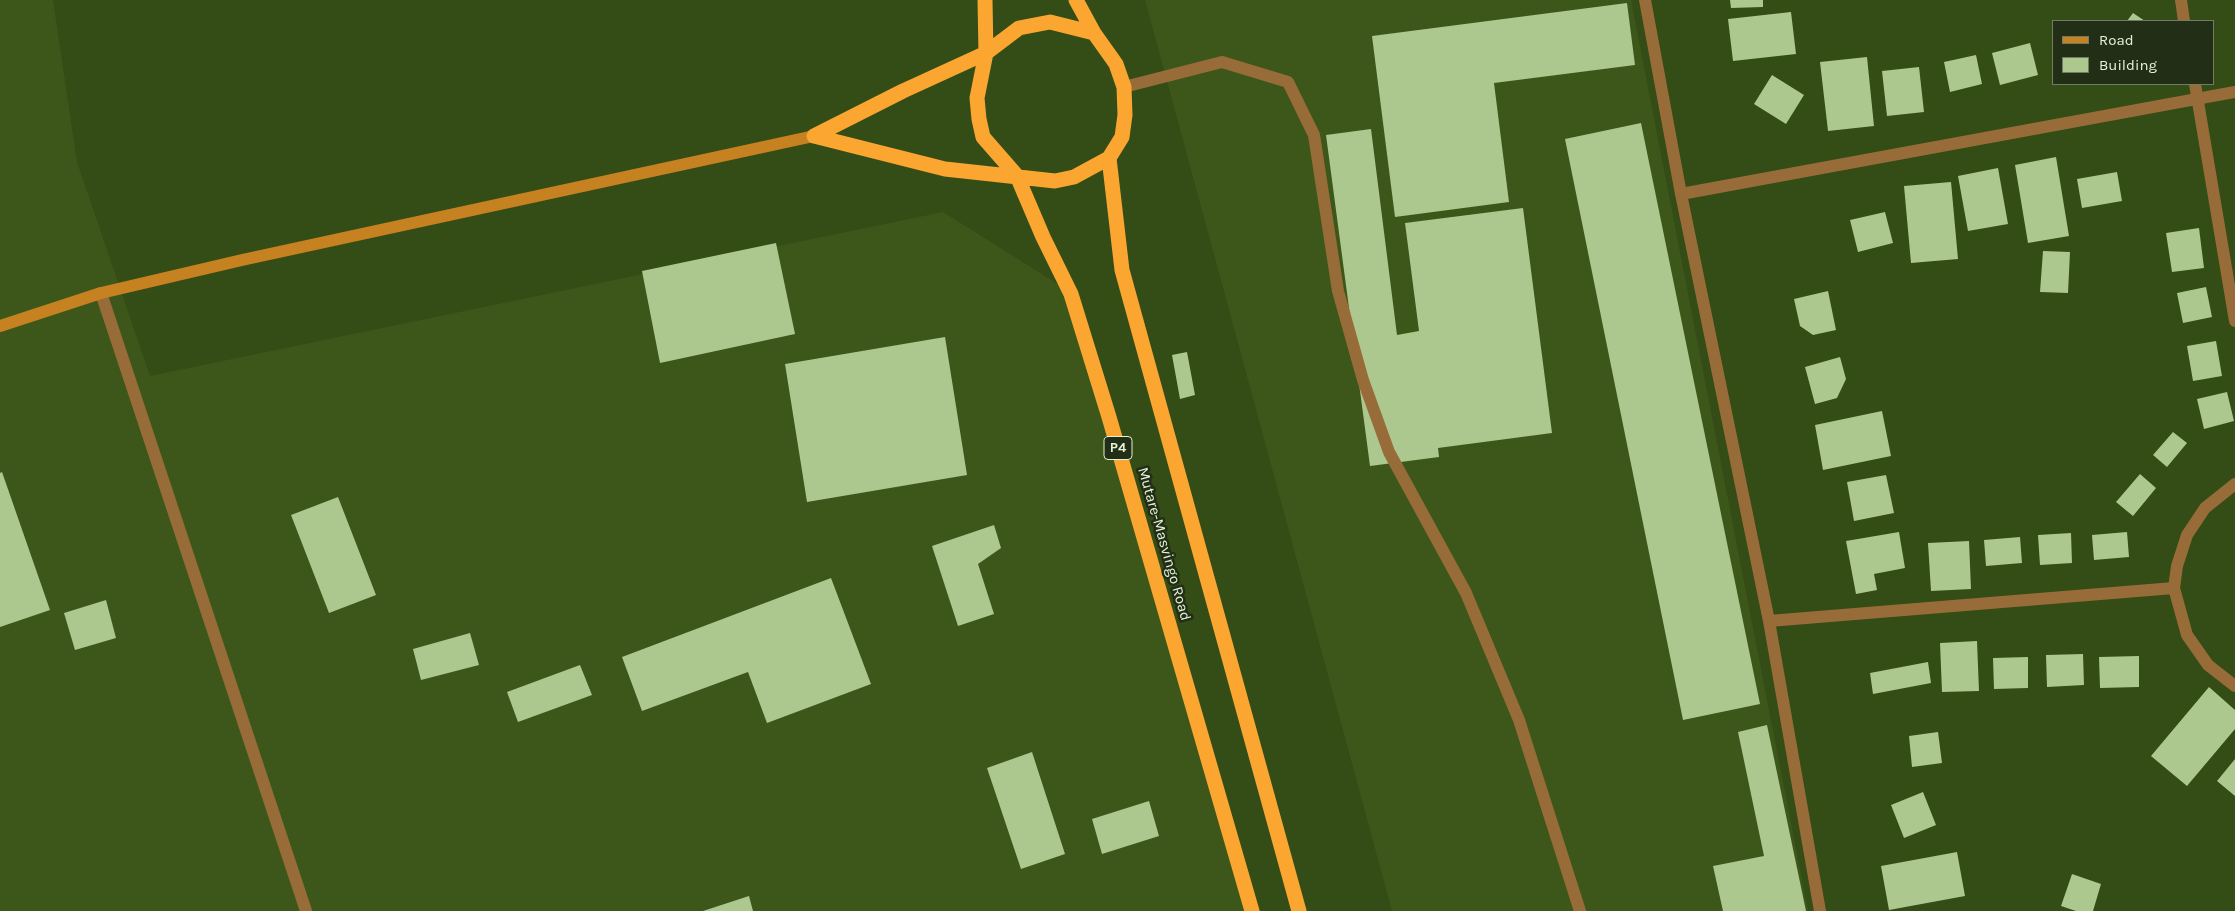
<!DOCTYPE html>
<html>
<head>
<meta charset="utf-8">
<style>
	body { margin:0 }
	#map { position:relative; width:2235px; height:911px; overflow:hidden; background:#344c16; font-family:Karla,sans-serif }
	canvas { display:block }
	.legend { position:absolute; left:2052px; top:20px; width:162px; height:65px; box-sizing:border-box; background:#232e17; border:1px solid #707d63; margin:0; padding:6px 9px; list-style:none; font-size:15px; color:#e4f3d6 }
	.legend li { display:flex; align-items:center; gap:10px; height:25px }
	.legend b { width:25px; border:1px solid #707d63 }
</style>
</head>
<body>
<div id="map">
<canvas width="2235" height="911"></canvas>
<ul class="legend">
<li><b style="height:6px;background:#c68120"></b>Road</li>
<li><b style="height:14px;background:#acc88f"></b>Building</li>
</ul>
</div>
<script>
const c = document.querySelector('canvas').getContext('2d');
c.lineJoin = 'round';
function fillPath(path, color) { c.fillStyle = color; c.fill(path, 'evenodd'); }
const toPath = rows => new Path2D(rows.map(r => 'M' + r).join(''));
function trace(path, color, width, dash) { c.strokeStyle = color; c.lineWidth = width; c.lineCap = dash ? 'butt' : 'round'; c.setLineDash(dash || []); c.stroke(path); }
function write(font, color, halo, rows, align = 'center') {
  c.font = font + ' Karla,sans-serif'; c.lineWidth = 5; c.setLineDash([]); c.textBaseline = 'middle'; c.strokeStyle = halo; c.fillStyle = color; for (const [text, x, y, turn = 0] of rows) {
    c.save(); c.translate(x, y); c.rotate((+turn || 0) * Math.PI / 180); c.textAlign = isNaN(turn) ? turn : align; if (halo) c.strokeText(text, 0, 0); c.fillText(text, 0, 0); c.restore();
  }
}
const built = toPath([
	[0,0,53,0,77,162,150,376,943,212,1064,288,1253,911,0,911],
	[1145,0,1631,0,1808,911,1392,911]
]);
const building = toPath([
	[1730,0,1763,0,1763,7,1731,8],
	[1627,3,1635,65,1494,83,1509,202,1395,217,1372,36],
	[1791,12,1796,54,1733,61,1728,19],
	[2133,13,2145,21,2127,21],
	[2030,43,2038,75,2000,85,1992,53],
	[1976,55,1982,84,1950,92,1944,62],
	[1867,57,1874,126,1828,131,1820,62],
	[1919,67,1924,112,1887,116,1882,71],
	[1772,75,1804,95,1786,124,1754,104],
	[1641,123,1760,704,1683,720,1565,139],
	[1371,129,1397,335,1419,331,1405,223,1523,208,1552,433,1438,448,1439,457,1370,466,1326,135],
	[2056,157,2069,236,2028,243,2015,165],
	[1998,168,2008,224,1968,231,1958,176],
	[2117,172,2122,201,2082,208,2077,179],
	[1951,182,1958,259,1911,263,1904,186],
	[1885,212,1893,243,1858,252,1850,220],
	[2199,228,2204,268,2172,272,2166,233],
	[776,243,795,334,660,363,642,271],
	[2043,251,2070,252,2068,293,2040,292],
	[2206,287,2212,317,2183,323,2177,293],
	[1828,291,1836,330,1813,335,1800,326,1794,299],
	[945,337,967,475,807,502,785,364],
	[2216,341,2222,376,2193,381,2187,346],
	[1187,352,1195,395,1180,399,1172,355],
	[1840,357,1846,379,1837,398,1815,404,1805,367],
	[2227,392,2234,421,2204,429,2197,399],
	[1882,411,1891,456,1823,470,1815,425],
	[2173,432,2187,443,2167,467,2153,455],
	[2,472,50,610,0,627,0,473],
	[2140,474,2156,488,2133,516,2116,502],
	[1886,475,1894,513,1854,521,1847,482],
	[338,497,376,595,329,613,291,515],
	[994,525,1001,548,978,564,994,614,958,626,932,546],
	[1899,532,1905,568,1874,574,1877,590,1856,594,1846,541],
	[2127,532,2129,557,2094,560,2092,535],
	[2071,533,2072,563,2040,565,2038,535],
	[2020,537,2022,563,1986,566,1984,540],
	[1969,541,1971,589,1931,591,1928,543],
	[831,578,871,684,767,723,748,672,642,711,622,657],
	[106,600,116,638,75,650,64,613],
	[470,633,479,665,421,680,413,649],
	[1977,641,1979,691,1942,692,1940,643],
	[2083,654,2084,685,2047,687,2046,655],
	[2139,656,2139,687,2100,688,2099,657],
	[2028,657,2028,688,1994,689,1993,658],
	[1928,662,1931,683,1873,694,1870,673],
	[580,665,592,695,518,722,507,692],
	[2209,687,2235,710,2235,729,2187,786,2151,756],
	[1767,725,1806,911,1723,911,1713,866,1764,856,1738,732],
	[1938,732,1942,763,1912,767,1909,736],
	[1032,752,1065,854,1021,869,987,768],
	[2235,759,2235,796,2217,781],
	[1923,792,1936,825,1904,838,1891,805],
	[1149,801,1159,836,1102,854,1092,819],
	[1957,852,1965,896,1889,910,1881,866],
	[2072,874,2101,884,2093,911,2076,911,2061,906],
	[749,896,753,911,703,911]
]);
const lane = toPath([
	[1124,87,1222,62,1288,82,1314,135,1338,291,1363,380,1389,452,1466,593,1519,720,1580,911],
	[101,293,306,911]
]);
const street = toPath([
	[1645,0,1681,194,1769,621,1820,911],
	[2181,0,2184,21],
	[2195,84,2235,321],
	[1681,194,2235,92],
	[2235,484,2205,508,2187,535,2177,566,2174,588,2187,635,2208,665,2235,686],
	[1769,621,2174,588]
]);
const secondary = toPath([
	[0,326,101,293,242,260,814,136]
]);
const highway = toPath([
	[985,0,986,53,977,98,979,119,983,137,1017,176,1043,237,1071,294,1109,417,1252,911],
	[1076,0,1094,33,1116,64,1124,87,1125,115,1122,137,1109,158,1122,270,1299,911],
	[814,136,903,91,986,53,1019,28,1050,22,1094,33],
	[814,136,945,169,1055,181,1074,177,1109,158]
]);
const shields = [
	[1118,448,28]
];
const shieldNames = [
	["P4",1118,448]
];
const streetNames = [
	["Mutare-Masvingo Road",1164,544,74]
];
fillPath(built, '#3d571a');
fillPath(building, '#acc88f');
trace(lane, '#986c38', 12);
trace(street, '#986c38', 12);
trace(secondary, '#c68120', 12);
trace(highway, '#faa631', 15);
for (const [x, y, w] of shields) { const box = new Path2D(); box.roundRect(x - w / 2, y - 11.5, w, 23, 4); c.fillStyle = '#232e17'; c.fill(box); trace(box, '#e4f3d6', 1); }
write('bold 14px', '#e4f3d6', null, shieldNames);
write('15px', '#e4f3d6', '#232e17', streetNames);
</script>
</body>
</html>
